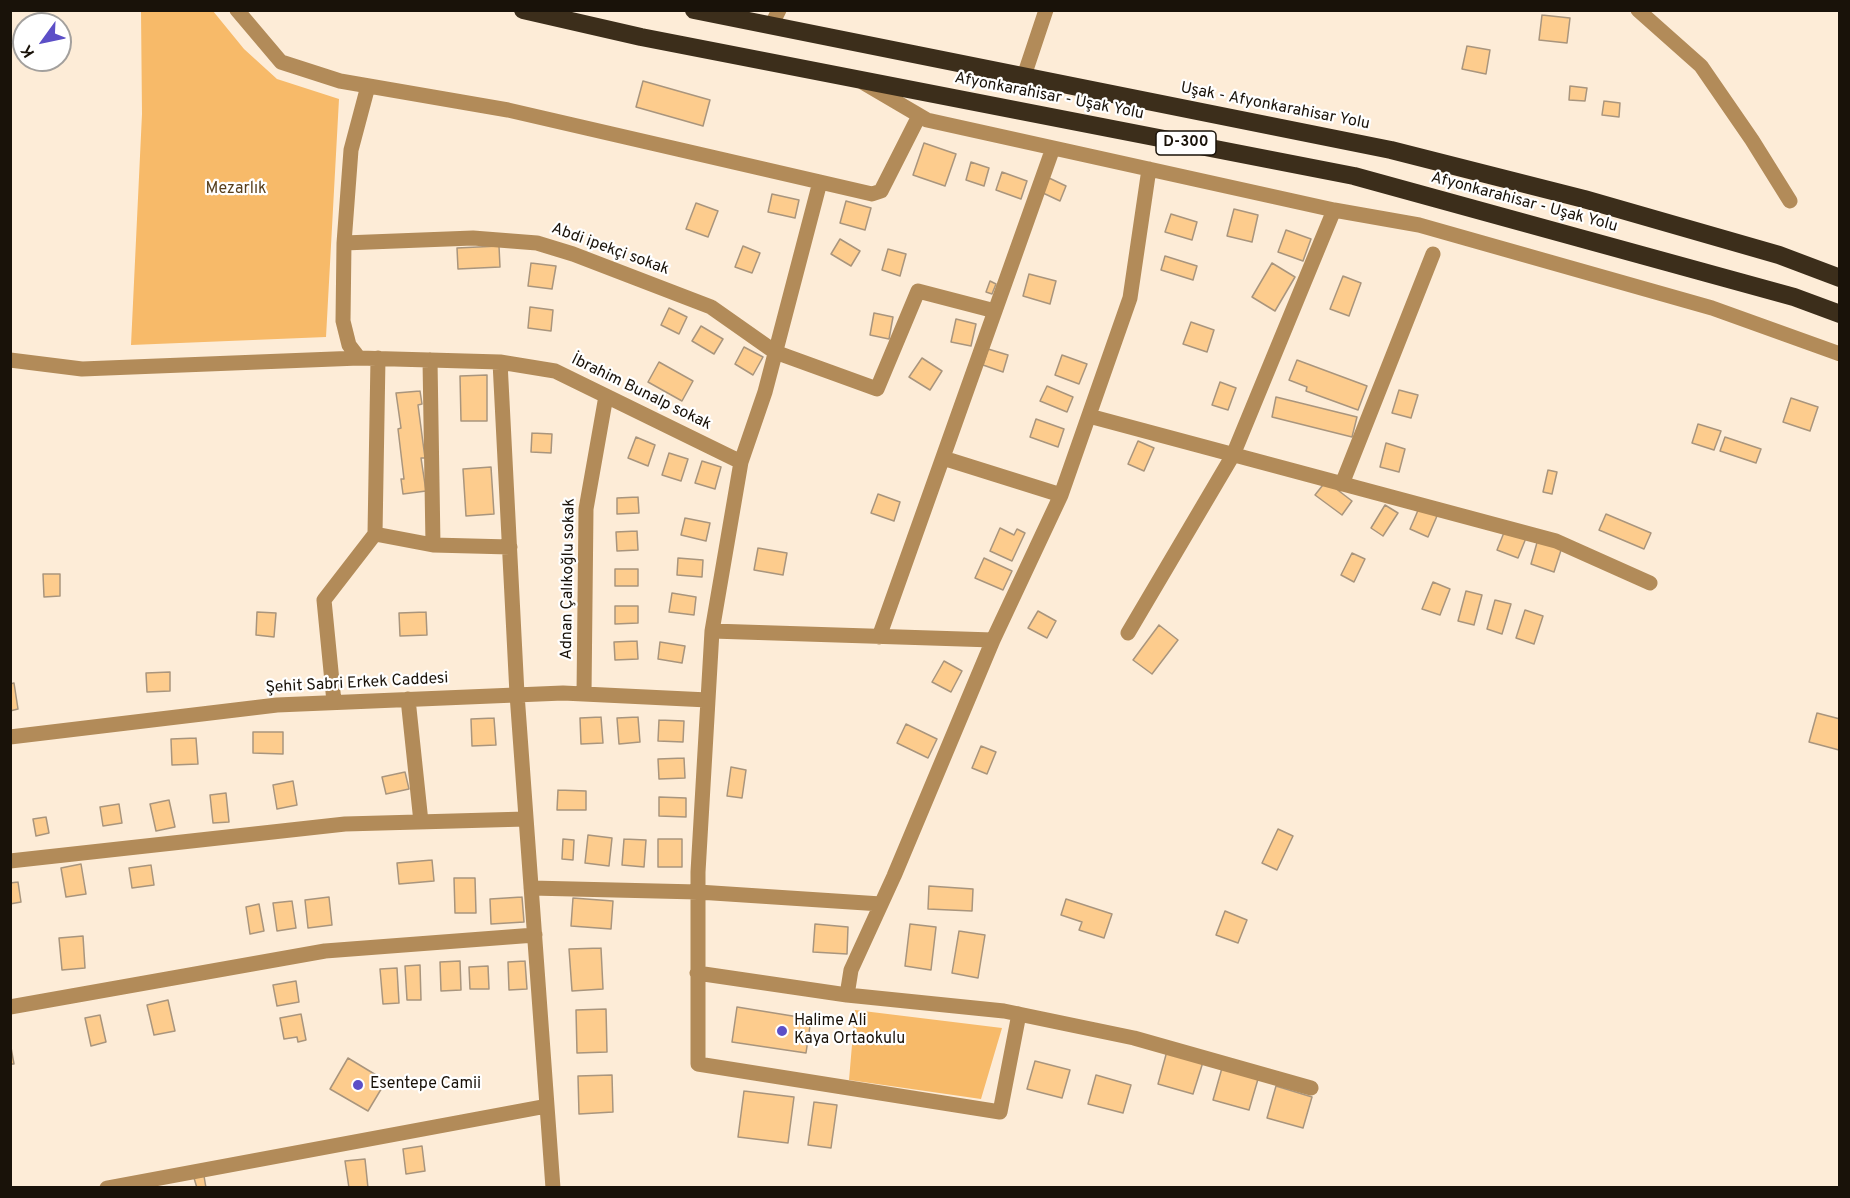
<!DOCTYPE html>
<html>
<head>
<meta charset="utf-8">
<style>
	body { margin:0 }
	#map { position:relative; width:1850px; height:1198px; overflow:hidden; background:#fdecd7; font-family:Overpass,sans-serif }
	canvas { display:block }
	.frame { position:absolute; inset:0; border:12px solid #191209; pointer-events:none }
	.north { position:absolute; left:12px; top:12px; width:60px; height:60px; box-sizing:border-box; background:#fff; border:2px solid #a3a09d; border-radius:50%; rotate:237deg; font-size:16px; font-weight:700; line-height:24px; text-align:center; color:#191209 }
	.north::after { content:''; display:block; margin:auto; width:21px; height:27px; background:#5c4fc7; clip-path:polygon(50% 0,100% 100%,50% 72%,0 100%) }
</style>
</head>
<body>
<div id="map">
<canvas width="1850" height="1198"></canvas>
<div class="frame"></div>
<div class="north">K</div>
</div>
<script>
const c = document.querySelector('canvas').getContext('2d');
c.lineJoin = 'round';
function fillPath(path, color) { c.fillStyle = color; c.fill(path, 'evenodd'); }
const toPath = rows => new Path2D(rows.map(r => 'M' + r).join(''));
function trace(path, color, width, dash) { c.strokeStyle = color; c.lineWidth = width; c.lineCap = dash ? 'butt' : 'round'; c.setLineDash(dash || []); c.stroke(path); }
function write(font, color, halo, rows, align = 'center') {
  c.font = font + ' Overpass,sans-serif'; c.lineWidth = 4.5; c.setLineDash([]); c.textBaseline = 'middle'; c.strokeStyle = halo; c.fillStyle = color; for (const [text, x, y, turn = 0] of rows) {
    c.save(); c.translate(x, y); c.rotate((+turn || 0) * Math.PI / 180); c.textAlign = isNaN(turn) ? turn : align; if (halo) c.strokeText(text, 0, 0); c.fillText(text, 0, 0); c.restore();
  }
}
const green = toPath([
	[141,11,213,11,244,49,277,79,339,99,326,337,131,345,142,114],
	[855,1010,1002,1028,981,1099,849,1080]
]);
const building = toPath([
	[1542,15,1570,18,1567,43,1539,40,1542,15],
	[1467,46,1490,50,1486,74,1462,69,1467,46],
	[643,81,710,100,703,126,636,107,643,81],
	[1570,86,1587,88,1585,101,1569,100,1570,86],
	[1604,101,1620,103,1619,117,1602,115,1604,101],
	[924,143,956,154,945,186,913,175,924,143],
	[971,162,989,168,984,186,966,180,971,162],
	[1002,172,1027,181,1021,199,996,190,1002,172],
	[1049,178,1066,186,1060,201,1043,193,1049,178],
	[772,194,799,200,795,218,768,212,772,194],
	[846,201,871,208,865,230,840,223,846,201],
	[696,203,718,211,708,237,686,229,696,203],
	[1234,209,1258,215,1252,242,1227,236,1234,209],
	[1171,214,1197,222,1192,240,1165,232,1171,214],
	[1286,230,1311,239,1303,261,1278,252,1286,230],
	[840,239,860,251,851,266,831,254,840,239],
	[499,246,500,267,458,269,457,248,499,246],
	[743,246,760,253,752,273,735,267,743,246],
	[888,249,906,254,900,276,882,270,888,249],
	[1165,256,1197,266,1193,280,1161,270,1165,256],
	[531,263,556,266,552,289,528,286,531,263],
	[1272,263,1295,277,1275,311,1252,297,1272,263],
	[1029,274,1056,281,1050,304,1023,296,1029,274],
	[1343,276,1361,283,1349,316,1330,309,1343,276],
	[990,281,996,284,992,294,986,292,990,281],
	[530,307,553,310,551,331,528,328,530,307],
	[669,308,687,317,679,334,661,325,669,308],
	[874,313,893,317,889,339,870,335,874,313],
	[956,319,976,324,971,346,951,342,956,319],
	[1191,322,1214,330,1207,352,1183,344,1191,322],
	[701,326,723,339,714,354,692,341,701,326],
	[744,347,763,357,753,375,735,364,744,347],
	[988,349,1008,355,1003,372,983,365,988,349],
	[1062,355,1087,364,1079,384,1055,375,1062,355],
	[922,358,942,371,930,390,909,377,922,358],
	[1297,360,1367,386,1358,410,1306,391,1307,387,1289,380,1297,360],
	[659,362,693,381,682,401,648,382,659,362],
	[487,375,487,421,461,421,460,376,487,375],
	[1220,382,1236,388,1228,410,1212,405,1220,382],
	[1047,386,1073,397,1067,412,1040,401,1047,386],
	[1399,390,1418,395,1411,418,1392,413,1399,390],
	[420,391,422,404,418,405,425,458,421,458,426,491,403,494,401,479,404,479,398,429,401,428,396,393,420,391],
	[1276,397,1357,417,1352,437,1272,417,1276,397],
	[1791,398,1818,407,1810,431,1783,422,1791,398],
	[1036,419,1064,429,1058,447,1030,437,1036,419],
	[1698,424,1721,431,1714,450,1692,443,1698,424],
	[532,433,552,434,551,453,531,452,532,433],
	[636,437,655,445,648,466,628,458,636,437],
	[1725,437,1761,449,1756,463,1720,451,1725,437],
	[1138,441,1154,448,1144,471,1128,464,1138,441],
	[1386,443,1405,449,1399,472,1380,467,1386,443],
	[669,453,688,459,681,481,662,475,669,453],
	[702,461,721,467,715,489,695,483,702,461],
	[491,467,494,514,466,516,463,469,491,467],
	[1548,470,1557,472,1552,494,1543,492,1548,470],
	[1326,481,1352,501,1342,515,1315,495,1326,481],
	[878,494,900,502,894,521,871,513,878,494],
	[638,497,639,513,617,514,617,498,638,497],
	[1385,505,1398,513,1383,536,1371,528,1385,505],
	[1419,508,1437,516,1428,537,1410,529,1419,508],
	[1606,514,1651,533,1644,549,1599,530,1606,514],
	[685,518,710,523,706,541,681,535,685,518],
	[1000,528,1014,535,1017,529,1025,533,1012,561,990,551,1000,528],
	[1505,530,1526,538,1518,558,1497,550,1505,530],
	[637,531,638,550,617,551,616,532,637,531],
	[1538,539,1562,547,1554,572,1531,564,1538,539],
	[758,548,787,553,783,575,754,570,758,548],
	[1352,553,1365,559,1354,582,1341,575,1352,553],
	[678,558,703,560,702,577,677,575,678,558],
	[984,558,1012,571,1003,590,975,578,984,558],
	[615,569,638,569,638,586,615,586,615,569],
	[43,574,60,574,60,596,44,597,43,574],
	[1433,582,1450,589,1440,615,1422,609,1433,582],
	[1466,591,1482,595,1474,625,1458,621,1466,591],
	[672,593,696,597,694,615,669,612,672,593],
	[1495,600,1511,604,1502,634,1487,629,1495,600],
	[615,606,638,606,638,623,615,624,615,606],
	[1525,610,1543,616,1534,644,1516,638,1525,610],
	[1038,611,1056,621,1047,638,1028,628,1038,611],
	[257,612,276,613,274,637,256,635,257,612],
	[426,612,427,635,400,636,399,613,426,612],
	[1159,625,1178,640,1152,674,1133,660,1159,625],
	[637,641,638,659,615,660,614,642,637,641],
	[660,642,685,646,682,663,658,659,660,642],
	[944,661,962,671,951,692,932,682,944,661],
	[170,672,170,691,147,692,146,673,170,672],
	[14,683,18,709,10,711,10,684,14,683],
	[1817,713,1840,719,1839,750,1809,742,1817,713],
	[601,717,603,743,581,744,580,718,601,717],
	[638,717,640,742,619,744,617,718,638,717],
	[494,718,496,745,472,746,471,719,494,718],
	[659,720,684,721,683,742,658,741,659,720],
	[906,724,937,739,928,758,897,743,906,724],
	[253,732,283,732,283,754,253,753,253,732],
	[196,738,198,764,172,765,171,739,196,738],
	[981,746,996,752,987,774,972,768,981,746],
	[684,758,685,778,659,779,658,759,684,758],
	[731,767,746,770,742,798,727,796,731,767],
	[405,772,409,789,386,794,382,777,405,772],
	[293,781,297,805,277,809,273,785,293,781],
	[558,790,586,791,586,810,557,810,558,790],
	[226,793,229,822,213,823,210,795,226,793],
	[659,797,686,798,686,817,659,816,659,797],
	[169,800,175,827,156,831,150,804,169,800],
	[119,804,122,823,103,826,100,807,119,804],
	[46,817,49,833,36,836,33,819,46,817],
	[1278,829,1293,836,1277,870,1262,863,1278,829],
	[588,835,612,838,609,866,585,863,588,835],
	[563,839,574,840,573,860,562,859,563,839],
	[624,839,646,840,644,867,622,865,624,839],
	[658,839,682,839,682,867,658,867,658,839],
	[432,860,434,881,399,884,397,863,432,860],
	[81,864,86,894,66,897,61,868,81,864],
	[151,865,154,885,132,888,129,868,151,865],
	[454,878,475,878,476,913,455,913,454,878],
	[18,882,21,902,10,904,10,883,18,882],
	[929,886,973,889,972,911,928,909,929,886],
	[329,897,332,925,308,928,305,900,329,897],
	[522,897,524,922,491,924,490,899,522,897],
	[573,898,613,901,611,929,571,926,573,898],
	[1066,899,1112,914,1104,938,1079,930,1082,922,1061,915,1066,899],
	[292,901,296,928,277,931,273,903,292,901],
	[259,904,264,931,250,934,246,907,259,904],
	[1225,911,1247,920,1238,943,1216,935,1225,911],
	[815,924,848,927,847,954,813,952,815,924],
	[910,924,936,927,931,970,905,966,910,924],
	[959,931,985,935,978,978,952,973,959,931],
	[83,936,85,968,62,970,59,938,83,936],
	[601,948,603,989,572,991,569,949,601,948],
	[460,961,461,990,441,991,440,962,460,961],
	[525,961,527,989,509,990,508,962,525,961],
	[420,965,421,1000,407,1000,405,966,420,965],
	[488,966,489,989,470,989,469,967,488,966],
	[397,968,399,1003,383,1004,380,969,397,968],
	[296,981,299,1002,277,1006,273,985,296,981],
	[168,1000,175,1031,154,1035,147,1005,168,1000],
	[737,1007,811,1019,806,1053,732,1042,737,1007],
	[606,1009,607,1052,577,1053,576,1010,606,1009],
	[301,1014,306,1040,298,1042,297,1037,284,1039,280,1018,301,1014],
	[100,1015,106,1042,91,1046,85,1018,100,1015],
	[10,1042,14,1064,10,1064,10,1042],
	[1167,1051,1203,1062,1193,1094,1158,1084,1167,1051],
	[348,1058,386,1081,368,1111,330,1089,348,1058],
	[1035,1061,1070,1070,1062,1098,1027,1089,1035,1061],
	[1222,1068,1258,1079,1249,1110,1213,1100,1222,1068],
	[612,1075,613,1112,579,1114,578,1076,612,1075],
	[1096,1075,1131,1085,1123,1113,1088,1104,1096,1075],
	[1276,1086,1312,1097,1303,1128,1267,1118,1276,1086],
	[744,1091,794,1097,788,1143,738,1137,744,1091],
	[814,1102,837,1105,831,1148,808,1145,814,1102],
	[422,1146,425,1171,406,1174,403,1149,422,1146],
	[365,1159,368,1188,349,1188,345,1161,365,1159],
	[204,1176,206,1188,197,1188,194,1178,204,1176]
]);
const street = toPath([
	[237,10,281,62,340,81,508,110,872,194,881,191,919,116],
	[1638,10,1701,66,1752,140,1790,201],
	[771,26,779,10],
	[1024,76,1046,10],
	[864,83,927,120,1334,210,1419,225,1712,308,1840,354],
	[368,86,351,150,344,243,343,321,349,345,359,358,500,362,555,371,741,462],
	[820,182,765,392,741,462,712,631,698,872,698,1064,1000,1112,1019,1014],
	[344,243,473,238,537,243,573,254,711,307,775,352,877,389,918,291,995,311],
	[378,358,375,534,433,545,510,547],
	[10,360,82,369,359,358],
	[430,360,433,545],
	[500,362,517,694,553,1188],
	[1089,416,1556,541,1650,583],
	[943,458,1061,495],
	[1342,484,1433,254],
	[712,631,993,640],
	[1128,633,1233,455,1334,210],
	[879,637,1053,148],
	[584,694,586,509,606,396],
	[408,699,421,822],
	[334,702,324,600,375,534],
	[10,737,277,705,563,693,708,700],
	[10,861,345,824,526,819],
	[531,888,698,892,881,904],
	[697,973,847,995,1004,1011,1134,1038,1311,1088],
	[847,995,851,970,894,876,993,640,1061,495,1130,298,1149,169],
	[10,1007,325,951,535,935],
	[107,1188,547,1106]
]);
const highway = toPath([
	[523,10,641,37,1354,176,1794,297,1840,314],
	[694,10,1391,150,1584,199,1779,255,1840,278]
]);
const markers = [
	[782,1031,6,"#5c4fc7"],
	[358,1085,6,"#5c4fc7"]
];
const shields = [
	[1186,143,60]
];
const shieldNames = [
	["D-300",1186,143]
];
const streetNames = [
	["Afyonkarahisar - Uşak Yolu",1049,97,11],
	["Uşak - Afyonkarahisar Yolu",1275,107,11],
	["Afyonkarahisar - Uşak Yolu",1524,203,15],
	["Abdi ipekçi sokak",610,250,20],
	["İbrahim Bunalp sokak",641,393,26],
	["Adnan Çalıkoğlu sokak",569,579,-89],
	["Şehit Sabri Erkek Caddesi",357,684,-3]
];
const parkNames = [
	["Mezarlık",236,190]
];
const poiNames = [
	["Halime Ali",794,1022],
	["Kaya Ortaokulu",794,1040],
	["Esentepe Camii",370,1085]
];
fillPath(green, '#f7ba69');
fillPath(building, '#fdcc8d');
trace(building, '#a9957d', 1.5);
trace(street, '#b28b59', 15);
trace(highway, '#3c2e1b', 18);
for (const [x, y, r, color] of markers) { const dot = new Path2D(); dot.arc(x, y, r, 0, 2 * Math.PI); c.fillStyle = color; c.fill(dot); trace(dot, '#fff', 2); }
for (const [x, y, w] of shields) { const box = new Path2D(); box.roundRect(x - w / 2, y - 12, w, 24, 4.5); c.fillStyle = '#fff'; c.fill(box); trace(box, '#191209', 1.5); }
write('bold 15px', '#191209', null, shieldNames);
write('16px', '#191209', '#fff', streetNames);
write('16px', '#583f1c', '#fff', parkNames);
write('16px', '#191209', '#fff', poiNames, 'left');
</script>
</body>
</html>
